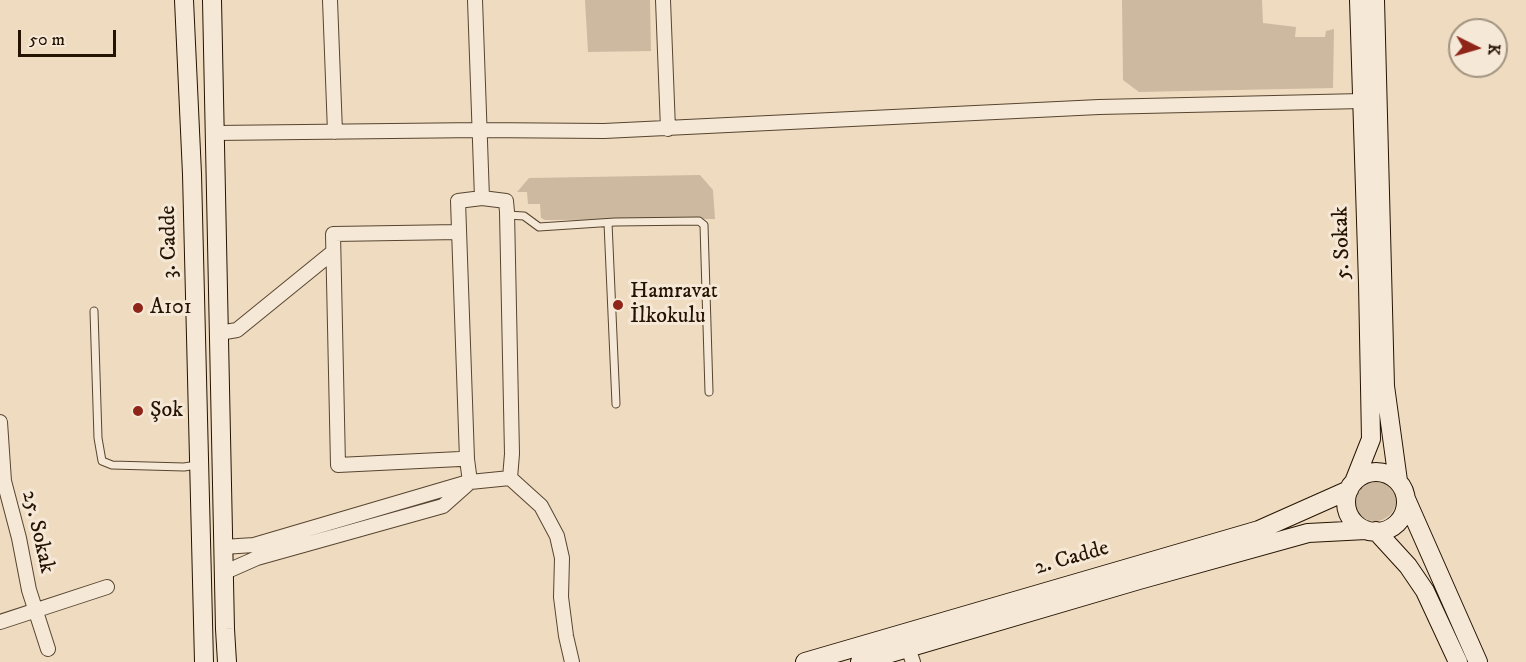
<!DOCTYPE html>
<html>
<head>
<meta charset="utf-8">
<style>
	body { margin:0 }
	#map { position:relative; width:1526px; height:662px; overflow:hidden; background:#efdbc0; font-family:"IM FELL DW Pica",serif }
	canvas { display:block }
	.north { position:absolute; left:1448px; top:18px; width:60px; height:60px; box-sizing:border-box; background:#f5e8d6; border:2px solid #a19380; border-radius:50%; rotate:95deg; font-size:16px; font-weight:700; line-height:24px; text-align:center; color:#241300 }
	.north::after { content:''; display:block; margin:auto; width:21px; height:27px; background:#8f2418; clip-path:polygon(50% 0,100% 100%,50% 72%,0 100%) }
	.scale { position:absolute; left:18px; top:30px; width:98px; height:27px; box-sizing:border-box; border:3px solid #241300; border-top:0; padding-left:8px; font-size:18px; line-height:21px; white-space:nowrap; color:#241300; -webkit-text-stroke:4px #f5e8d6; paint-order:stroke }
</style>
</head>
<body>
<div id="map">
<canvas width="1526" height="662"></canvas>
<div class="north">K</div>
<div class="scale">50 m</div>
</div>
<script>
const c = document.querySelector('canvas').getContext('2d');
c.lineJoin = 'round';
function fillPath(path, color) { c.fillStyle = color; c.fill(path, 'evenodd'); }
const toPath = rows => new Path2D(rows.map(r => 'M' + r).join(''));
function trace(path, color, width, dash) { c.strokeStyle = color; c.lineWidth = width; c.lineCap = dash ? 'butt' : 'round'; c.setLineDash(dash || []); c.stroke(path); }
function write(font, color, halo, rows, align = 'center') {
  c.font = font + ' "IM FELL DW Pica",serif'; c.lineWidth = 6; c.setLineDash([]); c.textBaseline = 'middle'; c.strokeStyle = halo; c.fillStyle = color; for (const [text, x, y, turn = 0] of rows) {
    c.save(); c.translate(x, y); c.rotate((+turn || 0) * Math.PI / 180); c.textAlign = isNaN(turn) ? turn : align; if (halo) c.strokeText(text, 0, 0); c.fillText(text, 0, 0); c.restore();
  }
}
const green = toPath([
	[585,0,650,0,651,51,588,52],
	[1122,0,1262,0,1263,23,1296,27,1295,37,1325,37,1326,31,1334,29,1333,88,1139,92,1123,80],
	[700,175,713,190,715,219,545,220,541,218,540,204,528,204,527,192,517,192,529,178],
	'1354 500a21 21 0 1 1 42 0a21 21 0 1 1-42 0Z'
]);
const lane = toPath([
	[507,215,524,216,539,227,615,222,699,221,704,225,709,392],
	[608,223,616,404],
	[94,311,98,438,102,461,112,465,184,467,197,465]
]);
const street = toPath([
	[330,0,335,132],
	[475,0,482,198],
	[663,0,668,129],
	[215,133,480,130,604,131,1099,107,1362,101],
	[482,198,506,201,507,212,512,454,510,478,470,482,467,459,458,201,482,198],
	[459,232,333,234,338,465,460,459],
	[219,333,237,330,333,252],
	[0,422,4,481,19,538,29,590,48,649],
	[510,478,541,506,557,536,562,558,561,597,566,636,572,662],
	[223,547,254,545,465,483],
	[223,573,257,558,443,506,470,482],
	[0,622,107,587],
	[908,648,913,662]
]);
const secondary = toPath([
	[184,0,192,174,204,662],
	[212,0,225,629,227,662],
	[1375,0,1385,386,1398,481],
	'1346 502a30 30 0 1 1 60 0a30 30 0 1 1-60 0Z',
	[1354,482,1371,439,1368,283,1359,0],
	[1406,499,1478,662],
	[1376,531,1408,566,1425,591,1458,662],
	[805,662,1259,530,1349,490],
	[860,662,1139,580,1308,533,1366,530]
]);
const markers = [
	[618,305,6,"#8f2418"],
	[138,308,6,"#8f2418"],
	[138,411,6,"#8f2418"]
];
const streetNames = [
	["3. Cadde",170,242,-91],
	["5. Sokak",1343,243,-92],
	["25. Sokak",37,532,77],
	["2. Cadde",1072,559,-16]
];
const poiNames = [
	["Hamravat",630,292],
	["İlkokulu",630,317],
	["A101",150,308],
	["Şok",150,411]
];
fillPath(green, '#ccb99f');
trace(lane, '#574530', 9);
trace(street, '#574530', 16);
trace(secondary, '#241300', 20);
trace(lane, '#f5e8d6', 7);
trace(street, '#f5e8d6', 14);
trace(secondary, '#f5e8d6', 18);
for (const [x, y, r, color] of markers) { const dot = new Path2D(); dot.arc(x, y, r, 0, 2 * Math.PI); c.fillStyle = color; c.fill(dot); trace(dot, '#f5e8d6', 2); }
write('22px', '#241300', '#f5e8d6', streetNames);
write('22px', '#241300', '#f5e8d6', poiNames, 'left');
</script>
</body>
</html>
